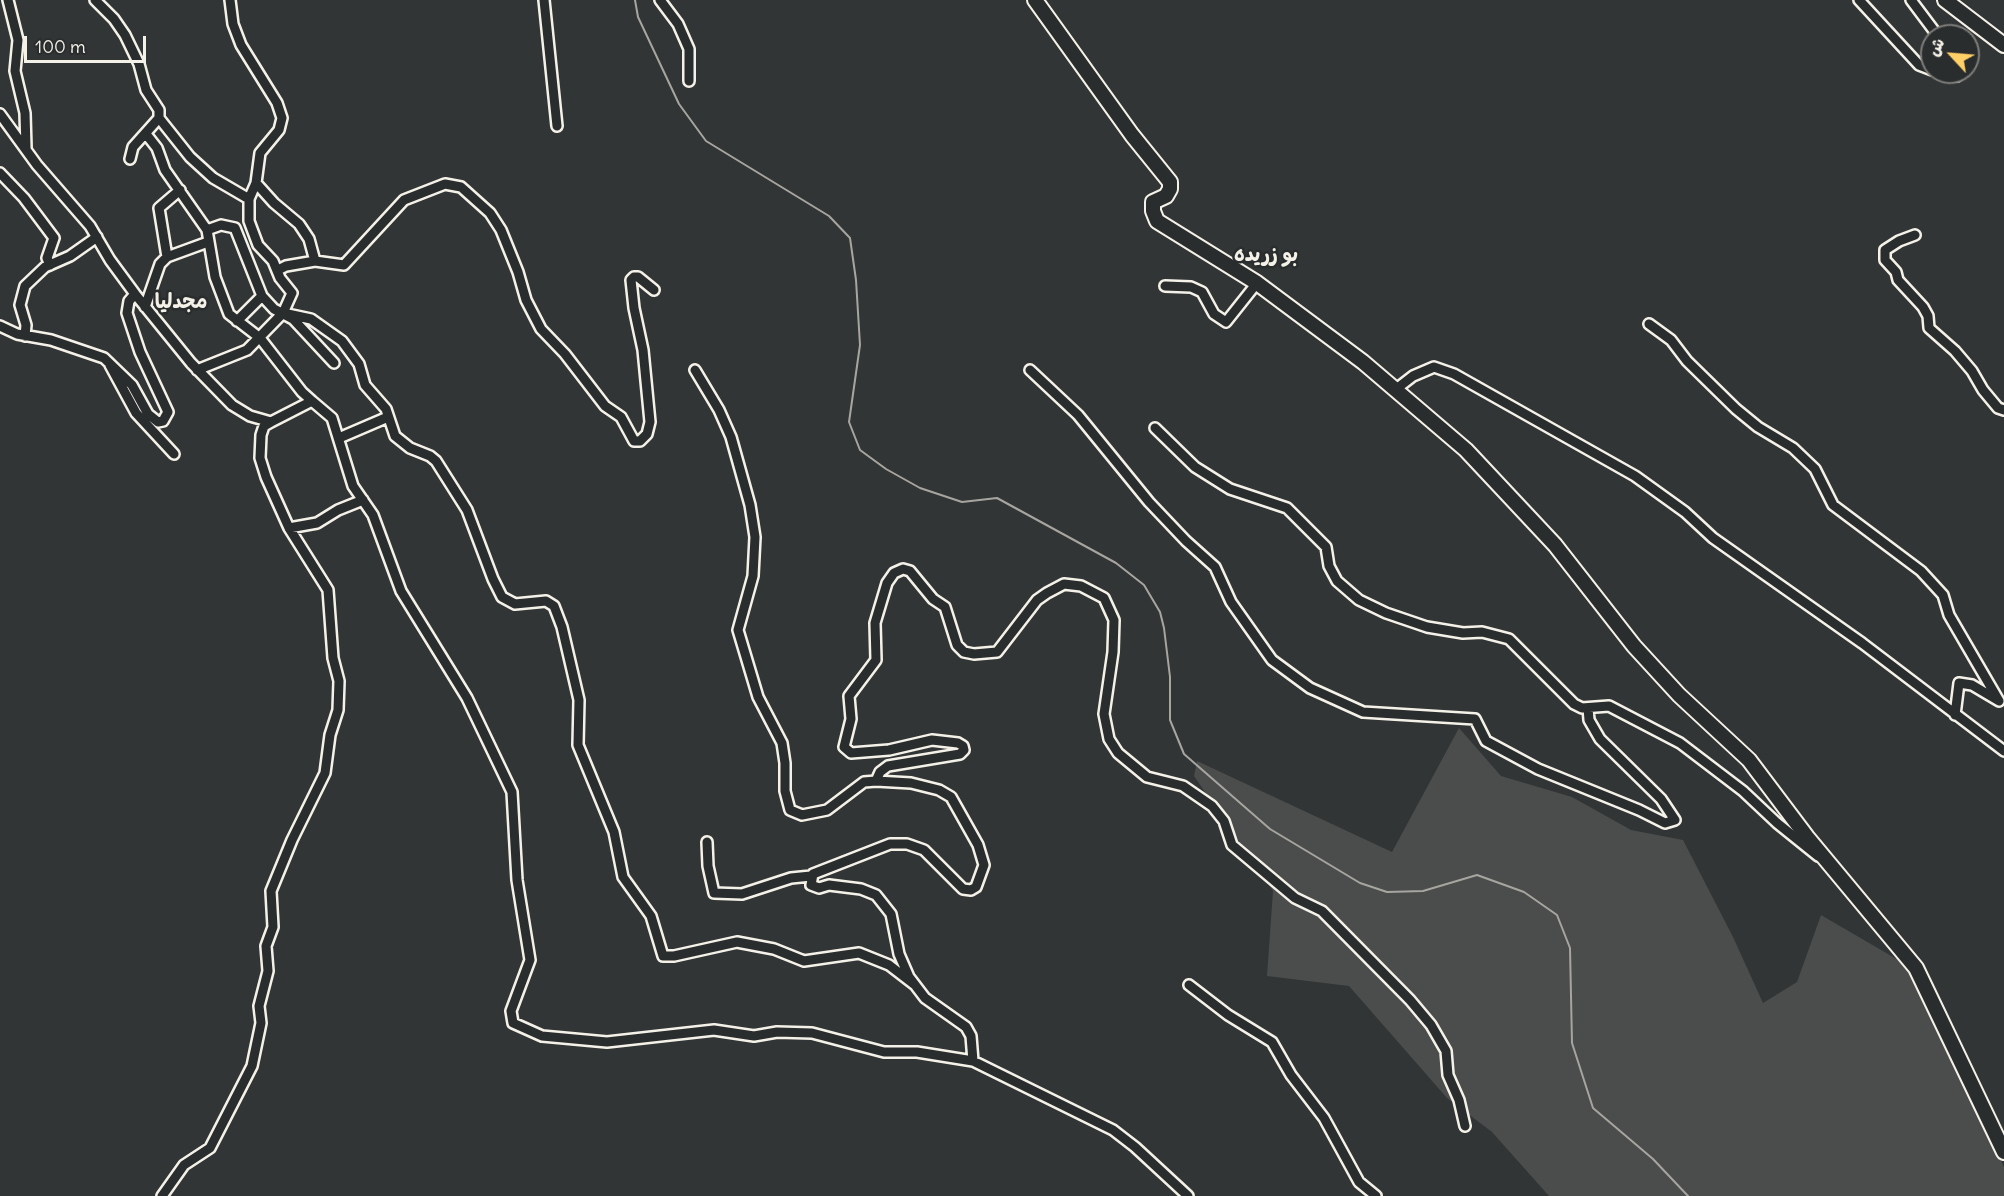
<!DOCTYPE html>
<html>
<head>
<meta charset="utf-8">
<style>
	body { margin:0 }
	#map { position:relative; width:2004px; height:1196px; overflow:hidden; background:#323535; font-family:Delius,"Playpen Sans Arabic",sans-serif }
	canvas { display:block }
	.north { position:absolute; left:1920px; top:24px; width:60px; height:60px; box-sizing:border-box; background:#2a2d2e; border:2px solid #7b7b78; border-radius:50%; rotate:296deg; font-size:16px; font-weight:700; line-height:24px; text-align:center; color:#f4f1e8 }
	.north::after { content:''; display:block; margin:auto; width:21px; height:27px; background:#ffd166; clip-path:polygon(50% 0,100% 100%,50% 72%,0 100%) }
	.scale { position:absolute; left:24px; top:36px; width:122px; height:27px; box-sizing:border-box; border:3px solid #f4f1e8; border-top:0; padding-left:8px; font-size:18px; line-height:21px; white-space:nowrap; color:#f4f1e8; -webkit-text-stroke:4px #2a2d2e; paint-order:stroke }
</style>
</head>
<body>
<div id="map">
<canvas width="2004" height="1196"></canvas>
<div class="north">ش</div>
<div class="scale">100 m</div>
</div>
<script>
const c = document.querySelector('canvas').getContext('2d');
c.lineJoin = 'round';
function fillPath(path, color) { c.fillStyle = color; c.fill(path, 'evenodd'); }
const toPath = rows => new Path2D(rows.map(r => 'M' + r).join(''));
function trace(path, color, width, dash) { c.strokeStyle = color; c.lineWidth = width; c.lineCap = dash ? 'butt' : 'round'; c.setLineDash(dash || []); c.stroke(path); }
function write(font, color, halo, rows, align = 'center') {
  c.font = font + ' Delius,"Playpen Sans Arabic",sans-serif'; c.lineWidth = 5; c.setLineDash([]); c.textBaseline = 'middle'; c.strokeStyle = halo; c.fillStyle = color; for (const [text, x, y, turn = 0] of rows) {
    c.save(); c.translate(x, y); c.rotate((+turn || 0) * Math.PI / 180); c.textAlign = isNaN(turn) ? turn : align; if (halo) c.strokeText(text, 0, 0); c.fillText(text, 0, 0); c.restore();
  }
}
const green = toPath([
	[1459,728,1501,776,1572,797,1631,830,1683,840,1733,937,1763,1003,1797,982,1821,915,1912,968,2004,1167,2004,1196,1549,1196,1492,1132,1447,1098,1349,986,1267,976,1273,891,1194,776,1197,761,1392,852]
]);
const stream = toPath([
	[635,0,638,17,679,104,706,141,829,216,850,238,856,280,860,345,849,422,860,450,886,469,920,488,962,502,997,498,1116,563,1144,585,1160,612,1164,628,1170,677,1170,720,1184,754,1270,829,1360,883,1387,892,1423,891,1477,875,1524,892,1557,915,1570,948,1572,1043,1593,1108,1653,1159,1688,1196]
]);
const street = toPath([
	[8,0,18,40,15,71,25,113,26,148],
	[95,0,114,19,125,35,139,64,146,90,159,110,159,118,133,147,130,159],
	[544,0,557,126],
	[660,0,678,24,689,49,689,81],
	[1859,0,1919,65,1932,70],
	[1911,0,1938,36],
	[1942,72,1957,76,1962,72],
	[0,114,37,165,90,226,110,260,135,294,191,363,232,405,250,416,271,422,312,401,332,418,353,486,373,515,401,591,467,698,512,792,517,880,530,960,511,1011,513,1023,542,1036,607,1042,714,1030,754,1036,777,1032,812,1033,884,1052,917,1052,973,1061,1113,1130,1135,1147,1188,1196],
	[159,118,190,157,213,178,249,199],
	[146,134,157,148,165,170,207,230,215,277,229,314,260,338,302,392,312,401],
	[0,173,24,198,54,238,47,258,50,265],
	[256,183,274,203,299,224,309,239,315,261],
	[207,230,221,225,235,228,262,296,274,309,293,319,334,363],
	[1915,235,1899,241,1885,250,1885,260,1896,272,1898,280,1923,307,1928,316,1929,328,1955,351,1972,371,1983,390,1998,408,2004,410],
	[167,257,159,208,180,190],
	[278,270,286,266,315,261,344,265,404,200,445,184,461,187,490,213,501,230,518,272,526,300,541,329,565,354,605,406,621,417,634,441,640,441,647,434,650,422,643,350,634,308,631,280,634,277,638,277,654,290],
	[1165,286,1191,287,1202,292,1214,314,1226,322,1257,283],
	[145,307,160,264,167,257,208,242],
	[283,313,311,319,342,341,359,364,365,385,386,409,395,436,410,448,430,456,436,461,467,510,493,579,502,597,515,604,546,601,554,606,562,627,579,700,578,745,614,832,623,877,651,916,663,956,674,956,737,942,774,949,804,961,859,953,889,965,915,985],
	[237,321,262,296],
	[1649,324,1671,340,1687,361,1736,409,1758,427,1793,448,1815,469,1833,505,1921,571,1943,595,1949,615,1999,701,1972,685,1959,683,1955,715],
	[0,326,17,334,51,340,104,358,132,385,148,414,158,422,163,421,168,412,140,352,127,313,129,301,135,294],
	[25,336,26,325,20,305,25,286,45,267,70,256,97,237],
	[110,365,136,413,174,454],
	[197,370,247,350,283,313,292,293,280,278,273,261,258,245,249,221,249,199,256,183,260,153,279,130,282,118,277,103,241,45,233,24,230,0],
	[695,370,719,410,731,437,750,505,755,537,753,576,738,630,758,697,782,743,785,763,785,791,790,810,802,815,827,810,864,782,876,781,880,772,888,766,960,754,964,750,963,746,958,743,932,740,889,750,851,753,844,747,851,719,849,696,876,660,875,623,887,583,894,573,903,569,910,571,933,599,945,607,957,645,964,652,974,654,997,652,1037,600,1047,593,1064,584,1081,586,1104,598,1114,620,1113,652,1104,714,1109,739,1118,753,1147,777,1183,786,1212,806,1224,821,1232,845,1295,898,1322,911,1410,1000,1431,1025,1446,1051,1448,1075,1459,1100,1465,1126],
	[1030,370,1078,415,1149,502,1186,541,1215,567,1231,602,1272,660,1310,688,1363,712,1475,719,1486,741,1538,769,1639,810,1665,823,1675,820,1661,799,1600,739,1589,720,1588,708],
	[1395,390,1413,376,1434,367,1454,374,1635,476,1685,512,1713,538,1862,643,2004,751],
	[271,422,264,426,261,435,260,458,266,477,289,528,317,523,338,510,363,500],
	[1155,428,1195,467,1230,489,1287,508,1326,547,1329,566,1337,581,1359,600,1386,613,1427,627,1463,633,1482,632,1509,639,1574,704,1582,708,1609,706,1680,743,1743,791,1777,823,1818,856],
	[339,438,388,417],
	[876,781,911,783,939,790,951,797,978,845,984,865,976,887,971,890,963,889,924,850,907,844,890,844,813,874,811,885,819,888,829,885,861,889,876,895,891,914,899,954,909,977,925,998,966,1027,971,1036,973,1061],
	[707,842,708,866,714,893,742,894,791,878,811,876],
	[1189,985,1228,1015,1272,1042,1291,1075,1324,1118,1359,1182,1376,1196],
	[162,1196,184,1165,210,1148,252,1066,261,1023,259,1006,268,971,266,946,273,927,271,891,292,840,325,773,330,735,338,710,339,681,333,658,328,590,289,528]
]);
const secondary = toPath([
	[1035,0,1132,135,1170,182,1170,189,1166,196,1153,202,1153,211,1157,221,1257,283,1363,362,1466,450,1555,545,1634,646,1679,695,1749,760,1807,837,1916,968,2004,1152],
	[1945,0,2004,45]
]);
const quarterNames = [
	["بو زريده",1266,255],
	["مجدليا",181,302]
];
fillPath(green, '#4b4d4c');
trace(stream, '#a6a5a0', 2);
trace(street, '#f4f1e8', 14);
trace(secondary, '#f4f1e8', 18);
trace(street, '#2a2d2e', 9);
trace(secondary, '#2a2d2e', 14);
write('bold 20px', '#f4f1e8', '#2a2d2e', quarterNames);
</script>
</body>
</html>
